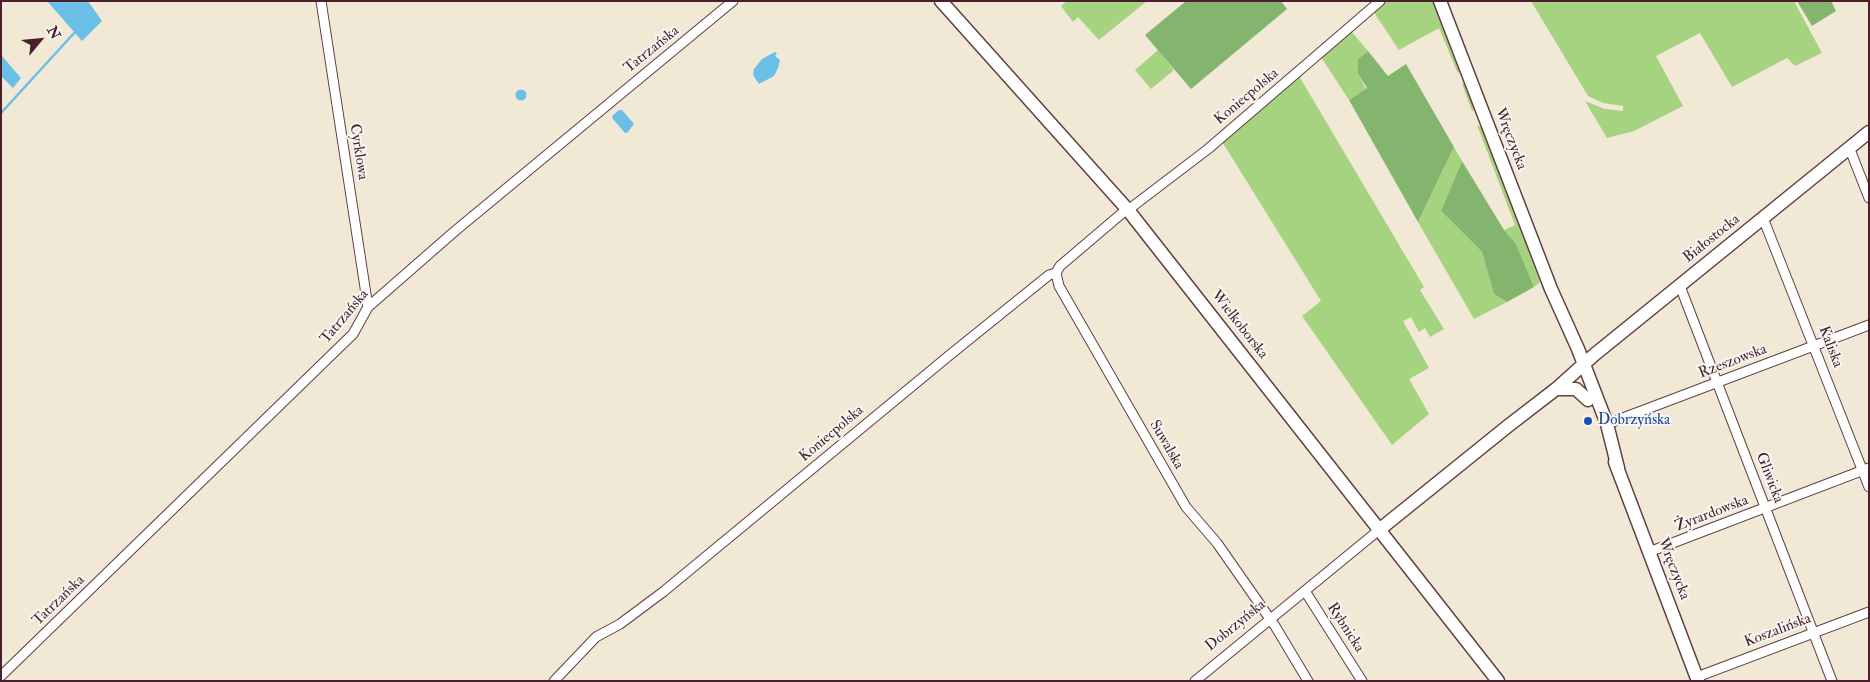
<!DOCTYPE html>
<html>
<head>
<meta charset="utf-8">
<style>
	body { margin:0 }
	#map { position:relative; width:1870px; height:682px; overflow:hidden; background:#f1e9d5; font-family:"IM FELL Double Pica",serif }
	canvas { display:block }
	.frame { position:absolute; inset:0; border:2px solid #4a1f2b; pointer-events:none }
	.north { position:absolute; left:15px; top:15px; width:50px; height:50px; -webkit-text-stroke:4px #f6f6f2; paint-order:stroke; rotate:62deg; font-size:14px; font-weight:700; line-height:20px; text-align:center; color:#4a1f2b }
	.north::after { content:''; display:block; margin:auto; width:18px; height:22px; background:#4a1f2b; clip-path:polygon(50% 0,100% 100%,50% 72%,0 100%) }
</style>
</head>
<body>
<div id="map">
<canvas width="1870" height="682"></canvas>
<div class="frame"></div>
<div class="north">N</div>
</div>
<script>
const c = document.querySelector('canvas').getContext('2d');
c.lineJoin = 'round';
function fillPath(path, color) { c.fillStyle = color; c.fill(path, 'evenodd'); }
const toPath = rows => new Path2D(rows.map(r => 'M' + r).join(''));
function trace(path, color, width, dash) { c.strokeStyle = color; c.lineWidth = width; c.lineCap = dash ? 'butt' : 'round'; c.setLineDash(dash || []); c.stroke(path); }
function write(font, color, halo, rows, align = 'center') {
  c.font = font + ' "IM FELL Double Pica",serif'; c.lineWidth = 4; c.setLineDash([]); c.textBaseline = 'middle'; c.strokeStyle = halo; c.fillStyle = color; for (const [text, x, y, turn = 0] of rows) {
    c.save(); c.translate(x, y); c.rotate((+turn || 0) * Math.PI / 180); c.textAlign = isNaN(turn) ? turn : align; if (halo) c.strokeText(text, 0, 0); c.fillText(text, 0, 0); c.restore();
  }
}
const green = toPath([
	[1067,1,1147,1,1099,40,1078,17,1073,22,1061,6],
	[1386,1,1435,1,1460,67,1458,74,1439,28,1399,50,1373,11],
	[1531,1,1794,1,1822,53,1795,66,1787,58,1732,87,1700,33,1656,56,1683,106,1634,131,1607,138,1585,101,1605,109,1623,111,1623,106,1603,103,1588,96],
	[1351,31,1368,51,1358,59,1358,74,1366,89,1349,100,1321,57],
	[1158,50,1174,70,1151,89,1135,70],
	[1299,76,1424,287,1420,290,1444,329,1430,337,1425,328,1419,332,1411,317,1403,321,1429,368,1409,379,1429,414,1392,445,1302,316,1321,301,1221,140],
	[1466,83,1476,109,1472,111,1462,84],
	[1477,125,1483,128,1540,282,1534,287,1516,244,1504,230,1515,225],
	[1454,147,1462,161,1441,211,1482,252,1494,294,1507,302,1474,319,1418,222]
]);
const forest = toPath([
	[1186,1,1281,1,1287,9,1191,89,1145,35],
	[1797,1,1831,1,1836,11,1812,26],
	[1368,51,1388,76,1406,64,1454,147,1418,222,1349,100,1367,88,1358,74,1358,59],
	[1462,161,1504,230,1516,244,1534,287,1507,302,1494,294,1482,252,1441,211]
]);
const water = toPath([
	[47,1,88,1,102,21,82,41],
	[775,52,777,53,775,56,780,60,778,68,774,76,759,84,753,75,754,69,762,59],
	[2,56,21,78,13,88,1,76],
	'515.5 95a5.5 5.5 0 1 1 11 0a5.5 5.5 0 1 1-11 0Z',
	[619,110,622,110,634,124,628,132,625,133,613,119,612,116]
]);
const stream = toPath([
	[1,113,76,31]
]);
const street = toPath([
	[321,1,368,307],
	[1849,147,1869,198],
	[1128,210,1208,149,1380,1],
	[1763,218,1869,487],
	[1056,273,1059,286,1186,507,1217,543,1275,626,1308,681],
	[1680,286,1832,681],
	[1607,424,1869,325],
	[1649,552,1869,468],
	[1305,591,1362,681],
	[1,676,353,334,368,307,455,231,733,1],
	[1697,677,1869,612],
	[554,681,596,637,620,624,663,592,951,354,1049,275,1056,273,1060,266,1127,209],
	[1195,681,1379,530]
]);
const secondary = toPath([
	[941,1,1128,210,1498,681],
	[1440,1,1551,289,1578,349,1607,424,1618,468],
	[1556,389,1576,389,1588,400],
	[1615,462,1698,681],
	[1379,530,1508,426,1556,389,1594,355,1869,132]
]);
const markers = [
	[1588,421,5,"#1a4fb4"]
];
const streetNames = [
	["Tatrzańska",652,50,-39],
	["Koniecpolska",1247,97,-40],
	["Wręczycka",1510,139,69],
	["Cyrklowa",358,152,81],
	["Białostocka",1712,239,-39],
	["Tatrzańska",345,317,-50],
	["Wielkoborska",1239,325,52],
	["Kaliska",1830,347,69],
	["Rzeszowska",1733,362,-21],
	["Koniecpolska",832,434,-40],
	["Suwalska",1166,445,60],
	["Gliwicka",1769,478,69],
	["Żyrardowska",1712,514,-21],
	["Wręczycka",1673,569,69],
	["Tatrzańska",59,601,-44],
	["Dobrzyńska",1236,626,-39],
	["Rybnicka",1345,628,57],
	["Koszalińska",1778,631,-21]
];
const transitNames = [
	["Dobrzyńska",1598,421]
];
fillPath(green, '#a5d380');
fillPath(forest, '#84b56e');
fillPath(water, '#6abfe6');
trace(stream, '#6abfe6', 2.5);
trace(street, '#633d44', 11);
trace(secondary, '#633d44', 15);
trace(street, '#fff', 9);
trace(secondary, '#fff', 12);
for (const [x, y, r, color] of markers) { const dot = new Path2D(); dot.arc(x, y, r, 0, 2 * Math.PI); c.fillStyle = color; c.fill(dot); trace(dot, '#f6f6f2', 2); }
write('15px', '#4a1f2b', '#f6f6f2', streetNames);
write('15px', '#164399', '#f6f6f2', transitNames, 'left');
</script>
</body>
</html>
